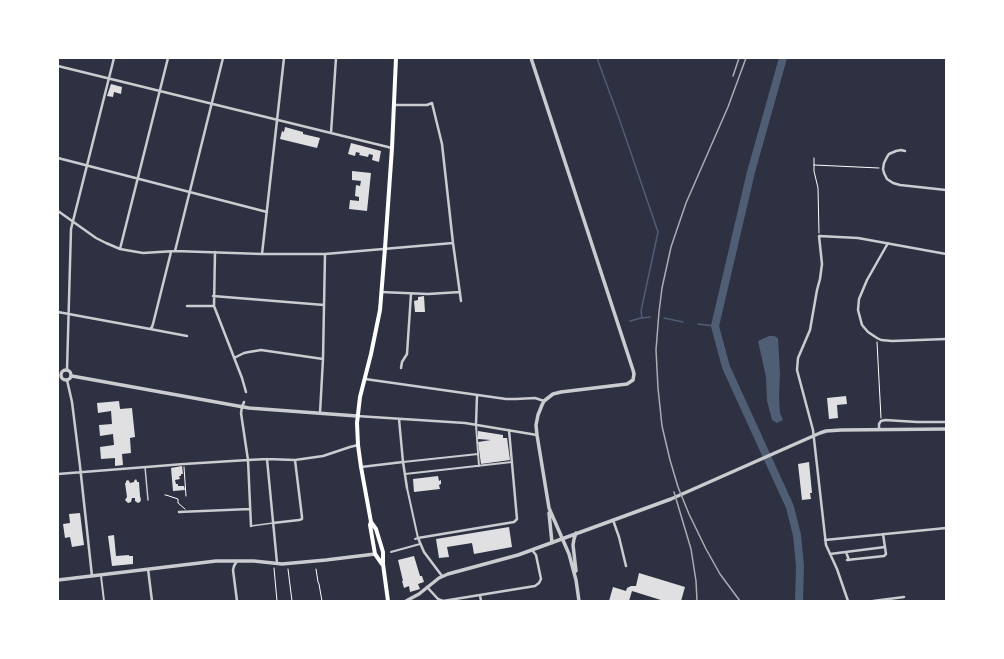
<!DOCTYPE html>
<html>
<head>
<meta charset="utf-8">
<style>
	body { margin:0 }
	#map { position:relative; width:1004px; height:659px; overflow:hidden; background:#2d3142; font-family:Literata,serif }
	canvas { display:block }
	.frame { position:absolute; inset:0; border:59px solid #fff; pointer-events:none }
</style>
</head>
<body>
<div id="map">
<canvas width="1004" height="659"></canvas>
<div class="frame"></div>
</div>
<script>
const c = document.querySelector('canvas').getContext('2d');
c.lineJoin = 'round';
function fillPath(path, color) { c.fillStyle = color; c.fill(path, 'evenodd'); }
const toPath = rows => new Path2D(rows.map(r => 'M' + r).join(''));
function trace(path, color, width, dash) { c.strokeStyle = color; c.lineWidth = width; c.lineCap = dash ? 'butt' : 'round'; c.setLineDash(dash || []); c.stroke(path); }
const water = toPath([
	[769,336,774,336,778,338,780,374,779,398,780,413,783,420,777,423,772,420,767,401,766,377,758,341]
]);
const stream = toPath([
	[597,58,620,121,658,232,641,311,642,318,650,317],
	[664,318,683,322],
	[630,321,641,318],
	[698,324,715,326]
]);
const river = toPath([
	[783,58,751,172,715,326,726,367,790,507,797,535,800,566,799,601]
]);
const building = toPath([
	[111,84,122,87,121,94,114,92,113,97,107,96],
	[285,127,303,132,303,134,320,138,317,148,280,139,282,131,284,132],
	[351,143,381,151,379,162,372,160,373,155,369,154,368,157,359,155,360,153,356,152,355,156,348,154],
	[352,171,371,173,367,211,349,209,350,200,359,201,359,197,355,196,356,185,360,186,361,181,352,180],
	[424,296,425,312,415,312,414,301,418,300,418,297],
	[846,396,847,404,837,405,838,418,829,419,827,398],
	[119,401,120,409,132,408,135,437,130,438,131,453,122,454,123,465,115,466,115,458,101,459,100,447,114,445,113,434,100,436,99,425,112,424,111,411,98,413,97,403],
	[478,431,503,435,503,438,507,438,510,460,481,464,478,442,491,440,478,439],
	[809,462,812,493,810,493,811,499,802,500,798,464],
	[182,466,183,474,181,474,181,476,179,476,180,479,175,480,176,484,178,484,178,486,184,486,185,490,173,491,171,468],
	[438,476,439,481,441,480,441,484,439,485,440,489,414,492,413,479],
	[136,479,137,481,137,482,139,482,140,496,141,500,140,502,138,503,135,501,135,498,132,498,131,502,128,503,125,500,127,497,125,483,126,483,126,481,128,480,129,481,130,483,134,482,134,481],
	[80,513,84,545,72,547,70,537,65,538,63,524,70,523,69,514],
	[509,527,512,547,474,554,472,543,447,547,449,557,439,558,436,539],
	[114,535,116,556,129,555,129,556,133,556,133,564,112,566,108,536],
	[414,556,420,576,422,576,424,582,418,584,420,589,410,592,409,586,404,588,402,581,403,581,398,560],
	[639,573,685,587,681,601,664,601,632,591,629,601,609,601,613,587,626,591,627,588,631,586,636,586]
]);
const path = toPath([
	[814,158,814,171,818,188,819,233],
	[814,165,879,168],
	[877,342,881,418],
	[184,467,186,496],
	[165,495,166,495,178,499,178,503,185,509],
	[274,568,277,601],
	[288,569,292,601],
	[316,569,318,582,319,584,322,601]
]);
const service = toPath([
	[145,467,148,500],
	[251,526,273,523]
]);
const pedestrian = toPath([
	[476,425,479,466],
	[403,462,478,454],
	[405,474,512,462],
	[407,488,418,538,415,539],
	[391,552,420,544],
	[101,576,104,601]
]);
const minor = toPath([
	[58,66,392,148],
	[394,105,427,105,432,103,442,144,453,243,461,301],
	[331,133,336,58],
	[905,151,901,150,896,151,889,154,887,157,884,163,883,169,884,173,887,179,893,183,900,185,946,190],
	[58,158,267,212],
	[58,211,96,238,106,243,120,249,143,253,175,251,262,254,325,254,453,243],
	[888,243,867,280,859,299,858,310,862,325,868,332,877,338,881,340,892,341,946,339],
	[120,249,168,58],
	[175,251,223,58],
	[215,252,214,306,242,378,246,392],
	[262,254,284,58],
	[381,292,428,294,460,292],
	[213,296,324,305],
	[187,306,214,306],
	[58,312,150,329,152,327,153,324,171,252],
	[150,329,187,336],
	[234,358,244,353,249,352,261,350,323,359],
	[401,368,402,362,407,354,411,294],
	[67,370,71,229,114,58],
	[365,379,506,399,516,399,535,398,544,401],
	[67,380,72,402,80,466,92,576],
	[244,402,242,407,241,413,248,460,251,526],
	[320,413,323,359,325,254],
	[357,416,465,423,537,435],
	[399,419,403,462,407,488],
	[476,425,477,395],
	[879,429,879,424,881,421,885,420,917,422,946,422],
	[267,459,277,563],
	[361,467,403,462],
	[58,474,184,464,248,460,267,459,295,460,323,456,350,447,358,445],
	[179,512,250,509],
	[613,520,619,537,626,566],
	[273,523,299,520,302,519,302,517,295,460],
	[825,540,946,528],
	[846,552,849,560],
	[830,554,885,547],
	[847,560,884,556,886,554,883,534],
	[148,569,152,601],
	[442,576,424,552,418,538,514,522,517,519,509,430],
	[427,587,438,599,443,601,535,586,539,583,541,579,536,555,532,550],
	[480,595,481,601],
	[237,601,233,570,234,566,237,561],
	[848,601,837,569,826,545,813,430,797,370,798,358,810,330,817,290,820,279,822,264,819,236,858,238,946,254],
	[873,601,904,597]
]);
const tertiary = toPath([
	[531,58,633,370,634,374,633,380,627,384,561,392,553,394,544,401,542,405,538,415,536,425,537,435,549,508,569,554,576,580,579,601],
	'61 375a5 5 0 1 1 10 0a5 5 0 1 1-10 0Z',
	[72,376,249,408,357,416],
	[549,513,552,543],
	[576,571,573,545,574,539,576,533],
	[58,580,216,561,254,561,282,564,326,560,375,554],
	[406,601,419,594,439,578,448,574,518,555,671,499,820,433,826,431,841,430,946,429]
]);
const primary = toPath([
	[371,522,370,525,375,554,382,564],
	[388,601,383,564,383,552,376,529,371,522,361,467,358,445,357,423,360,397,371,354,380,310,385,248,392,148,396,58]
]);
const rail = toPath([
	[733,76,739,58],
	[674,492,691,549,696,581,697,601],
	[740,601,720,574,706,549,689,514,678,487,670,460,662,426,658,388,656,350,659,312,662,288,671,247,686,203,728,107,746,58]
]);
fillPath(water, '#4f5d75');
trace(stream, '#4f5d75', 1.5);
trace(river, '#4f5d75', 8);
fillPath(building, '#e0e0e3');
trace(path, '#fff', 1);
trace(service, '#caccd0', 1.5);
trace(pedestrian, '#caccd0', 2);
trace(minor, '#caccd0', 2.5);
trace(tertiary, '#caccd0', 3.5);
trace(primary, '#fff', 4);
trace(rail, '#abadb3', 1.5);
</script>
</body>
</html>
